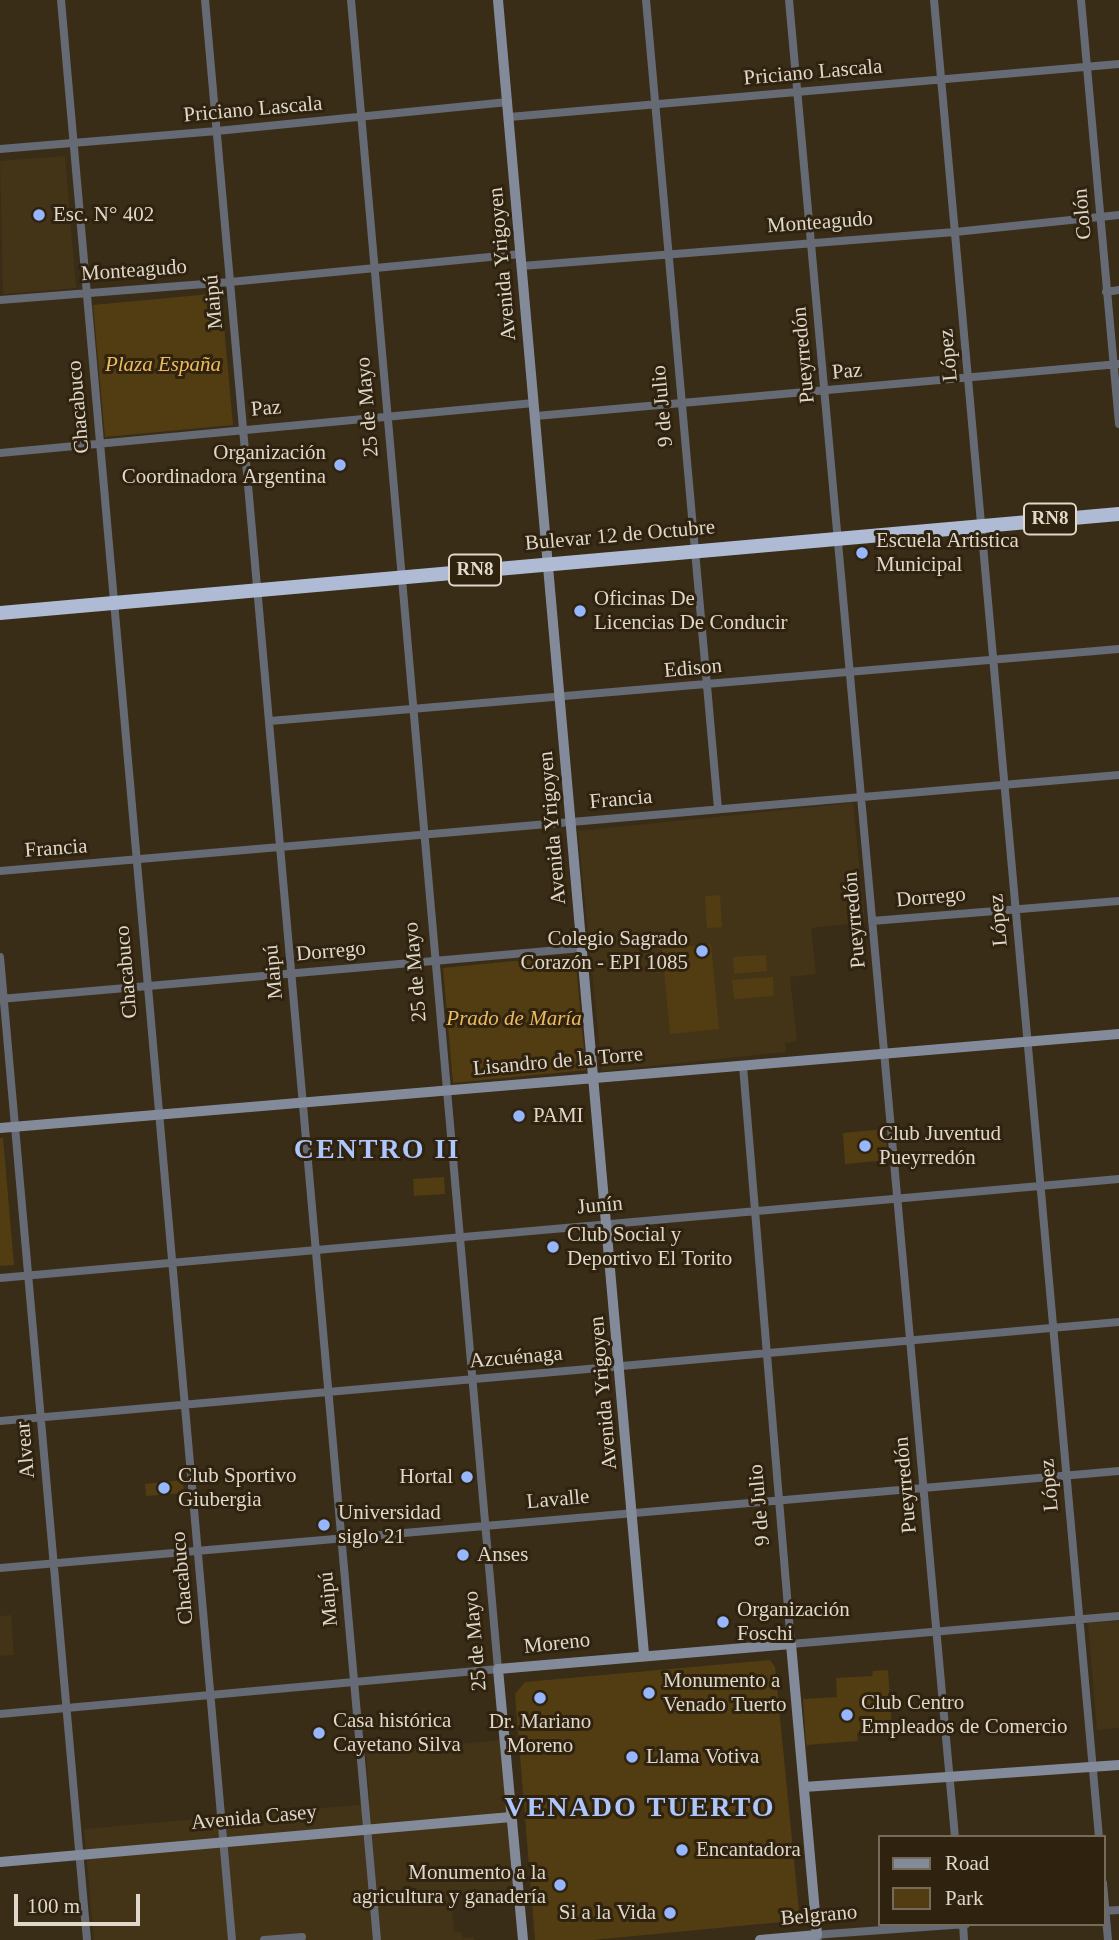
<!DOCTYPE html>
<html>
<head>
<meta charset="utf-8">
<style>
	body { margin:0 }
	#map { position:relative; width:1119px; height:1940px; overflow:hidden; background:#392d18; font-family:"Times New Roman",serif }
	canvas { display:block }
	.legend { position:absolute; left:878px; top:1835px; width:228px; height:91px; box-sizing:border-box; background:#2f230f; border:2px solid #756b5a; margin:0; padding:9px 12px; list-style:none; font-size:21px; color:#dfd8cb }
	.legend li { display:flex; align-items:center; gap:14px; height:35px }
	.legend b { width:35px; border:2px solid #756b5a }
	.scale { position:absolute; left:14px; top:1894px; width:126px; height:32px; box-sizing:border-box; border:4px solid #dfd8cb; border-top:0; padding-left:9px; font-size:21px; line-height:24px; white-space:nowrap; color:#dfd8cb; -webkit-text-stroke:5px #2f230f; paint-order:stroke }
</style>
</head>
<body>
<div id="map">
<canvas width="1119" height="1940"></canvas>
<ul class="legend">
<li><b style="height:9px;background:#838b9b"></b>Road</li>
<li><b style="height:19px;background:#523c12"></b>Park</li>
</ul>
<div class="scale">100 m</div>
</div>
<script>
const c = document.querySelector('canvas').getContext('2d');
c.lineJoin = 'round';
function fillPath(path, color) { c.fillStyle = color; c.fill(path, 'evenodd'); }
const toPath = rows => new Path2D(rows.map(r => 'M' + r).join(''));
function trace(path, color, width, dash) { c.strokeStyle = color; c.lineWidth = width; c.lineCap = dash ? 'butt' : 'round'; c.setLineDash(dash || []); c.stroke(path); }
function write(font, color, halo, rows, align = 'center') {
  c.font = font + ' "Times New Roman",serif'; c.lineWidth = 6; c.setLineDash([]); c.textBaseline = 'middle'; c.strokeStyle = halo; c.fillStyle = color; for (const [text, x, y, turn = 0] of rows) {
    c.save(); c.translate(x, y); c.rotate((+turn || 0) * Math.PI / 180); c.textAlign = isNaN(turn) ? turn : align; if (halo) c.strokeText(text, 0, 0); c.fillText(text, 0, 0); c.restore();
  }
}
const built = toPath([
	[65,156,76,288,3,294,0,161],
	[853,803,865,922,811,928,816,974,790,977,797,1041,785,1043,786,1052,602,1071,578,831],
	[11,1615,14,1655,0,1656,0,1616],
	[1119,1621,1119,1728,1097,1730,1088,1623],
	[502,1740,514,1889,451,1895,454,1932,462,1932,463,1938,474,1937,474,1940,94,1940,84,1829,370,1804,366,1752]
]);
const green = toPath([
	[221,293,233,425,105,437,93,305],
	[720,895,722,927,707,928,705,896],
	[711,944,719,1029,670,1034,662,949],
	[575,955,586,1070,453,1083,443,968],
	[766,955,767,971,734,974,733,957],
	[773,977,774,996,734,999,732,980],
	[885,1129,888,1160,845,1164,843,1133],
	[0,1138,3,1138,14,1265,0,1266],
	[444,1177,445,1194,414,1196,413,1179],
	[183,1480,184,1493,146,1496,145,1484],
	[770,1660,775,1667,799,1911,792,1921,592,1940,535,1940,515,1694,525,1682],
	[888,1670,892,1731,857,1733,858,1741,806,1745,803,1699,837,1697,836,1678,872,1676,873,1671]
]);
const street = toPath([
	[61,0,232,1940],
	[205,0,377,1940],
	[646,0,718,809],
	[789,0,955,1837],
	[934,0,1099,1837],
	[1081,0,1119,424],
	[509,117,1119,64],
	[0,149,217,131,508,102],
	[522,266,955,232,1119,215],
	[1106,292,1119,290],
	[0,300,230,282,521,254],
	[536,416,1119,364],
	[0,453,534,403],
	[270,721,1119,649],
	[0,871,1119,775],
	[872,921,1119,901],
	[0,957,87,1940],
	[0,999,582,948],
	[743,1066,791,1644,1119,1616],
	[0,1278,1119,1179],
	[0,1421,1119,1322],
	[0,1568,1119,1471],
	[0,1714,498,1669,351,0],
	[1103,1883,1108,1940],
	[1103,1911,1119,1910],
	[963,1924,964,1940],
	[264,1940,302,1937],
	[818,1940,817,1935,827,1934,966,1924]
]);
const secondary = toPath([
	[498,0,644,1654],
	[0,1128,1119,1034],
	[804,1787,1119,1765],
	[0,1862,511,1817],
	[523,1940,498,1669,791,1644,817,1935,760,1940]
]);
const highway = toPath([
	[0,613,1119,514]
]);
const markers = [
	[39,215,7,"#96b6fd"],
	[340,465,7,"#96b6fd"],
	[862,553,7,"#96b6fd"],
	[580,611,7,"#96b6fd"],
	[702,951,7,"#96b6fd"],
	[519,1116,7,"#96b6fd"],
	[865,1146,7,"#96b6fd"],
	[553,1247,7,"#96b6fd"],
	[467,1477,7,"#96b6fd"],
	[164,1488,7,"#96b6fd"],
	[324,1525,7,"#96b6fd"],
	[463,1555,7,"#96b6fd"],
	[723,1622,7,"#96b6fd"],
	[649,1693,7,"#96b6fd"],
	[540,1698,7,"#96b6fd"],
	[847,1715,7,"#96b6fd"],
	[319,1733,7,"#96b6fd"],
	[632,1757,7,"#96b6fd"],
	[682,1850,7,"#96b6fd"],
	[560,1885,7,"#96b6fd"],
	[670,1913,7,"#96b6fd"]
];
const shields = [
	[1050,519,52],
	[475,570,52]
];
const shieldNames = [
	["RN8",1050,519],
	["RN8",475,570]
];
const streetNames = [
	["Priciano Lascala",813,73,-5],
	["Priciano Lascala",253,110,-5],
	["Colón",1083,214,-95],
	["Monteagudo",820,223,-4],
	["Avenida Yrigoyen",503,264,-95],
	["Monteagudo",134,271,-4],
	["Maipú",214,302,-95],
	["Pueyrredón",804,355,-95],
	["López",949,355,-95],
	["Paz",847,372,-5],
	["9 de Julio",663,406,-95],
	["Chacabuco",79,407,-95],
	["25 de Mayo",368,407,-95],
	["Paz",266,409,-5],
	["Bulevar 12 de Octubre",620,536,-5],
	["Edison",693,669,-5],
	["Francia",621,800,-5],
	["Avenida Yrigoyen",553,828,-95],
	["Francia",56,849,-4],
	["Dorrego",931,898,-5],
	["Pueyrredón",855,920,-95],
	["López",999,920,-95],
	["Dorrego",331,952,-5],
	["Chacabuco",127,972,-95],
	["Maipú",274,972,-95],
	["25 de Mayo",416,972,-95],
	["Lisandro de la Torre",558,1062,-5],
	["Junín",600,1206,-5],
	["Azcuénaga",516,1358,-5],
	["Avenida Yrigoyen",604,1393,-95],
	["Alvear",26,1450,-95],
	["Pueyrredón",906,1485,-95],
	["López",1050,1485,-95],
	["Lavalle",558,1500,-5],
	["9 de Julio",760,1505,-95],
	["Chacabuco",183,1578,-95],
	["Maipú",329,1599,-95],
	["25 de Mayo",476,1641,-95],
	["Moreno",557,1644,-6],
	["Avenida Casey",254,1818,-5],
	["Belgrano",819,1916,-5]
];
const poiNames = [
	["Esc. N° 402",53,215],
	["Organización",326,453,"right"],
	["Coordinadora Argentina",326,477,"right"],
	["Escuela Artistica",876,541],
	["Municipal",876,565],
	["Oficinas De",594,599],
	["Licencias De Conducir",594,623],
	["Colegio Sagrado",688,939,"right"],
	["Corazón - EPI 1085",688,963,"right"],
	["PAMI",533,1116],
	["Club Juventud",879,1134],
	["Pueyrredón",879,1158],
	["Club Social y",567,1235],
	["Deportivo El Torito",567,1259],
	["Club Sportivo",178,1476],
	["Giubergia",178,1500],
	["Hortal",453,1477,"right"],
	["Universidad",338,1513],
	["siglo 21",338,1537],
	["Anses",477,1555],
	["Organización",737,1610],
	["Foschi",737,1634],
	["Monumento a",663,1681],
	["Venado Tuerto",663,1705],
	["Club Centro",861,1703],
	["Empleados de Comercio",861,1727],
	["Casa histórica",333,1721],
	["Cayetano Silva",333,1745],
	["Dr. Mariano",540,1722,"center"],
	["Moreno",540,1746,"center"],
	["Llama Votiva",646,1757],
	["Encantadora",696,1850],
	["Monumento a la",546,1873,"right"],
	["agricultura y ganadería",546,1897,"right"],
	["Si a la Vida",656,1913,"right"]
];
const parkNames = [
	["Plaza España",163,365],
	["Prado de María",514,1019]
];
const districtNames = [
	["CENTRO II",377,1151],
	["VENADO TUERTO",640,1809]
];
fillPath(built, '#433418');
fillPath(green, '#523c12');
trace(street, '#656a74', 8);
trace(secondary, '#838b9b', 10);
trace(highway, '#afbbd4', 14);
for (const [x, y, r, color] of markers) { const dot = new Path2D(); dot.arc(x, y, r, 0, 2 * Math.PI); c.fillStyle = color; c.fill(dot); trace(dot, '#2f230f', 2.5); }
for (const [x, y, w] of shields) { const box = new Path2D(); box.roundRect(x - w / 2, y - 15.5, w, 31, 5); c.fillStyle = '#2f230f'; c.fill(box); trace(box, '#dfd8cb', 2); }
write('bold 19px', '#dfd8cb', null, shieldNames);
write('21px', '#dfd8cb', '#2f230f', streetNames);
write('21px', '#dfd8cb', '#2f230f', poiNames, 'left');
write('italic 21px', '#edba5c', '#2f230f', parkNames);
c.letterSpacing = '2px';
write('bold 28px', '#adc6fb', '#2f230f', districtNames);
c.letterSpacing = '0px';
</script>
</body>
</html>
